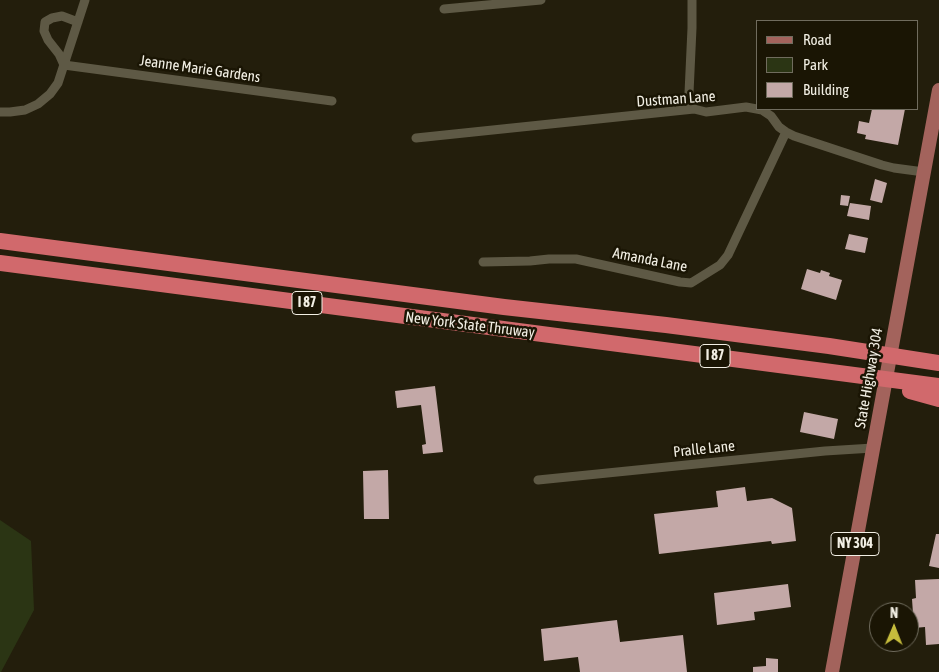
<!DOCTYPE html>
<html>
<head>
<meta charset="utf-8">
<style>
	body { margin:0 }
	#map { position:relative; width:939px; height:672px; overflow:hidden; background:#231e0c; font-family:"Asap Condensed",sans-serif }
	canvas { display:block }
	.legend { position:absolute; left:756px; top:20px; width:162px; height:90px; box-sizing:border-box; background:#1a1504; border:1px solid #706c5e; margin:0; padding:6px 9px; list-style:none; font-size:15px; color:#f2efe4 }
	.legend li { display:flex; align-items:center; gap:10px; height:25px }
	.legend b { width:25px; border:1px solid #706c5e }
	.north { position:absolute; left:869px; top:602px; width:50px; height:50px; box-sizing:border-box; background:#1a1504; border:1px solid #706c5e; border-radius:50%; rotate:1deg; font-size:14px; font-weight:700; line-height:20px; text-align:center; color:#f2efe4 }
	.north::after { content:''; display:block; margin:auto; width:18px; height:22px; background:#c6bc3c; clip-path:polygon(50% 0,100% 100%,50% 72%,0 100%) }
</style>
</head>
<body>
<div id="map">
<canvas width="939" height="672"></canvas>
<ul class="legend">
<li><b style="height:6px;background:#a3635c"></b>Road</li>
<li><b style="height:14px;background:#2b3514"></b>Park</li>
<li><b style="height:14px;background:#c3a8a7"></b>Building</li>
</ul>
<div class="north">N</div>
</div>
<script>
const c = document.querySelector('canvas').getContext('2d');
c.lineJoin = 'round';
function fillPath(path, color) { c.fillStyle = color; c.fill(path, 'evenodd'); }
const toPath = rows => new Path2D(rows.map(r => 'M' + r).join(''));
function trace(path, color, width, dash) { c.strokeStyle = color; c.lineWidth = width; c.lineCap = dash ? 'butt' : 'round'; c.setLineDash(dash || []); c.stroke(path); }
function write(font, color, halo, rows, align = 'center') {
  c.font = font + ' "Asap Condensed",sans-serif'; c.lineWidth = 5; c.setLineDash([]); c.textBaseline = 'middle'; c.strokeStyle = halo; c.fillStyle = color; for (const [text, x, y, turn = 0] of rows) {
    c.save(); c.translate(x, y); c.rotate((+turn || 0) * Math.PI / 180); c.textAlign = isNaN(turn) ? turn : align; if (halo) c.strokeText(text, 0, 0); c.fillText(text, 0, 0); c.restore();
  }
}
const green = toPath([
	[0,520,31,541,34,610,1,672,0,672]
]);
const building = toPath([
	[872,109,905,109,898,145,865,139,866,135,857,133,859,121,869,123],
	[875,179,887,183,882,203,870,200],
	[841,195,850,196,848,206,840,205],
	[850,203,871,206,869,220,847,216],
	[849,234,868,238,865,253,845,249],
	[807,269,820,273,821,270,830,273,829,276,842,280,836,300,801,289],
	[435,386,443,452,423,454,422,445,426,444,421,405,397,408,395,391],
	[804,412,838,419,834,439,800,432],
	[388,470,389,519,364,519,363,471],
	[745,487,747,501,772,498,792,508,796,541,772,544,771,541,659,554,654,514,718,507,716,491],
	[936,534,939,534,939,568,929,566],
	[939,579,939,644,926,645,925,627,914,628,912,599,916,598,915,580],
	[788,584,791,607,754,612,755,620,717,625,714,593],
	[617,620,620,642,683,635,687,672,580,672,578,657,544,661,541,629],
	[766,658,778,659,778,672,753,672,753,667,766,666]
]);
const street = toPath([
	[692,0,692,28,689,93,690,103,694,109],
	[444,9,541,0],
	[78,22,62,16,52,18,45,22,44,31,48,40,59,54,64,65,332,101],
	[0,112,10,112,25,110,38,104,50,94,58,83,85,0],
	[416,138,694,109,706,112,746,107,762,110,771,116,779,127,786,132,794,136,882,165,894,168,924,172],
	[483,262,530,261,549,259,576,259,680,282,691,283,720,265,728,255,786,132],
	[538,480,825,451,873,448]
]);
const primary = toPath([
	[832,672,939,90]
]);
const highway = toPath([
	[0,241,504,307,666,325,829,346,939,363],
	[0,263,939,386],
	[910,391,939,399]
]);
const shields = [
	[307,303,30],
	[715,356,30],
	[855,544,48]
];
const shieldNames = [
	["I 87",307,303],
	["I 87",715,356],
	["NY 304",855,544]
];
const streetNames = [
	["Jeanne Marie Gardens",200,69,8],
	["Dustman Lane",676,99,-4],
	["Amanda Lane",650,260,11],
	["New York State Thruway",470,325,7],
	["State Highway 304",869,378,-80],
	["Pralle Lane",704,449,-6]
];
fillPath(green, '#2b3514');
fillPath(building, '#c3a8a7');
trace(street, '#5e5945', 9);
trace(primary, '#a3635c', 14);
trace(highway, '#d1696c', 16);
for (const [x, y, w] of shields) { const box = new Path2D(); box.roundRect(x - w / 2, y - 11.5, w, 23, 4); c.fillStyle = '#1a1504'; c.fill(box); trace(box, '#f2efe4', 1); }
write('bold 14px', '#f2efe4', null, shieldNames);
write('15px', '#f2efe4', '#1a1504', streetNames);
</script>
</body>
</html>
